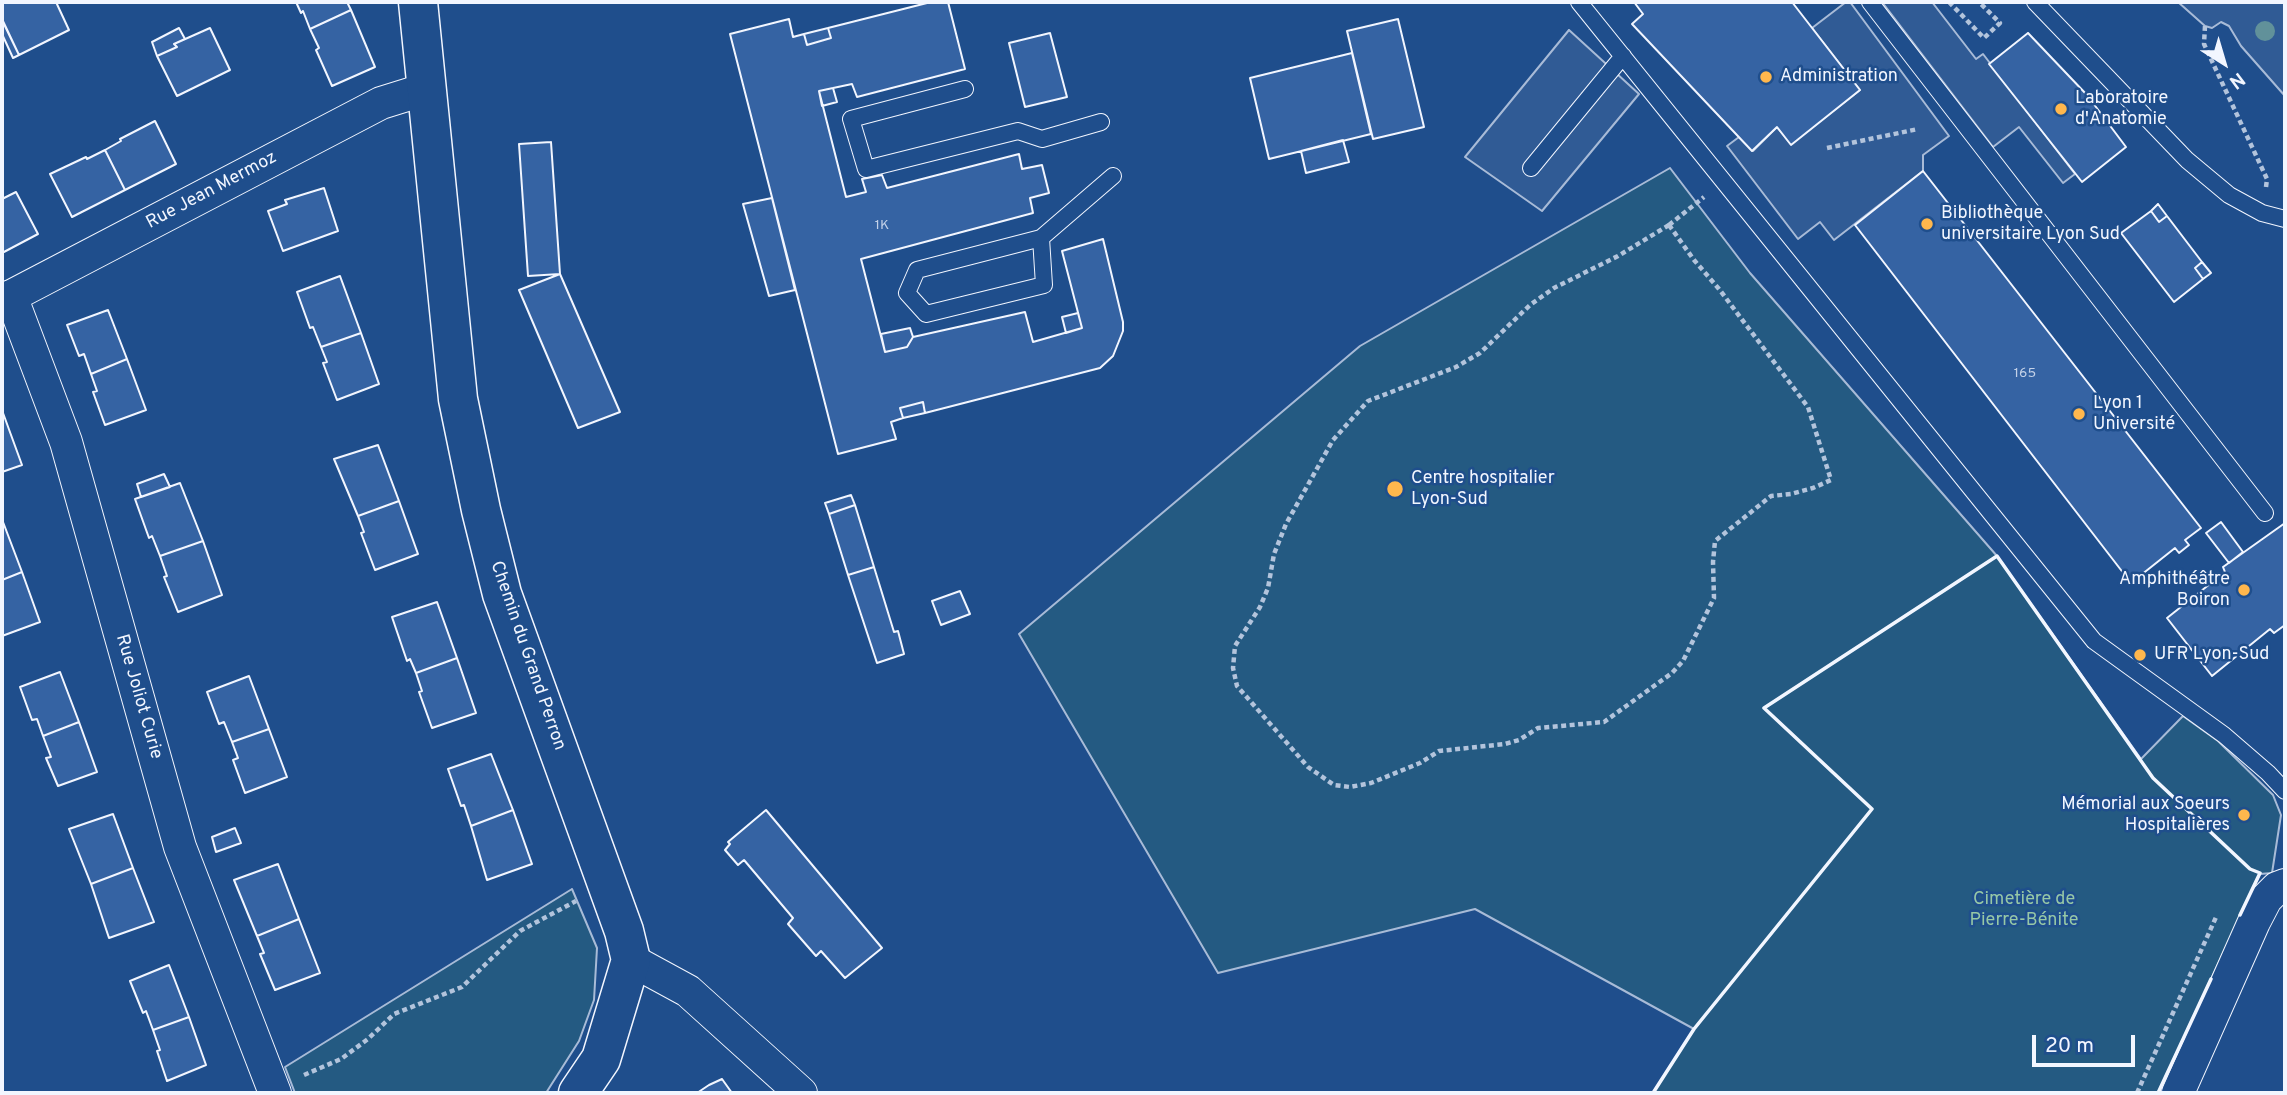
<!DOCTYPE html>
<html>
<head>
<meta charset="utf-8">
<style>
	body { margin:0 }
	#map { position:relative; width:2287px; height:1095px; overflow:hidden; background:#1f4e8c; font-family:Overpass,sans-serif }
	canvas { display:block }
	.frame { position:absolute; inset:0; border:4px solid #f2f6ff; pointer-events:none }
	.north { position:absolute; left:2189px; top:28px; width:70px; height:70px; -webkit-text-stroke:5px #1f4e8c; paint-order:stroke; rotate:143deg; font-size:19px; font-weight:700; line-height:28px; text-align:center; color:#f2f6ff }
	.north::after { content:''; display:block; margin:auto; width:24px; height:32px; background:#f2f6ff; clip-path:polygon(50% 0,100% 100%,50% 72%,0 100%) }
	.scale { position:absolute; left:2032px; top:1035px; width:103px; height:32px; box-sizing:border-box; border:4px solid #f2f6ff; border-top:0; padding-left:9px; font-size:21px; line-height:24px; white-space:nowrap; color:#f2f6ff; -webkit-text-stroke:5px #1f4e8c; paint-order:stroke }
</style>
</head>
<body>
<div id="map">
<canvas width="2287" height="1095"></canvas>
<div class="frame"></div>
<div class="north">N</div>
<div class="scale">20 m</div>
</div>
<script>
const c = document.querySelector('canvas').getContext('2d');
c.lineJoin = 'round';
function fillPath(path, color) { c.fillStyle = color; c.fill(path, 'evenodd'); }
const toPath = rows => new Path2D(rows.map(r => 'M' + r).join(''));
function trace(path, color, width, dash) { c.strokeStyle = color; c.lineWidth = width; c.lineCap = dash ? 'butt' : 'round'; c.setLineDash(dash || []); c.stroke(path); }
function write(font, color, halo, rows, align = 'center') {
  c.font = font + ' Overpass,sans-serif'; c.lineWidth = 5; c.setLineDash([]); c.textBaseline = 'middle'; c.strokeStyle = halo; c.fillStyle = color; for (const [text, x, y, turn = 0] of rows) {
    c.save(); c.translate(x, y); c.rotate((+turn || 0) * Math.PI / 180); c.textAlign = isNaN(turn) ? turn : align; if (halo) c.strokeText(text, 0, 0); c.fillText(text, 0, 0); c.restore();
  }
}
const green = toPath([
	[1670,168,1750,273,1997,556,2141,759,2183,716,2218,741,2273,795,2281,815,2272,873,2260,874,2158,1093,1653,1093,1694,1029,1475,909,1218,973,1019,634,1360,346,1670,168],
	[572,889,597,948,594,1000,579,1041,546,1093,295,1093,285,1067,572,889]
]);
const parking = toPath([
	[1846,2,1850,2,1949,136,1923,155,1923,171,1834,240,1820,222,1798,239,1727,146,1739,137,1753,151,1777,127,1791,144,1860,90,1812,28,1846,2],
	[1882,2,1932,2,1976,59,1983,54,2075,174,2063,183,2019,127,1993,147,1882,2],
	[2178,2,2285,2,2285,96,2241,46,2229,26,2221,22,2212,28,2205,26,2178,2],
	[1569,30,1639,94,1542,211,1465,157,1569,30]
]);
const building = toPath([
	[2,2,56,2,69,30,19,55,2,20,2,2],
	[296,2,347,2,351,10,310,29,303,11,301,13,296,2],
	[931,2,948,2,965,69,857,97,852,84,819,91,846,197,866,192,862,179,882,175,887,188,1019,154,1022,169,1042,165,1049,193,1030,198,1033,213,861,259,885,352,907,347,913,337,1025,312,1033,342,1082,328,1062,251,1103,239,1123,322,1123,331,1113,356,1100,368,925,413,923,402,900,408,903,418,891,422,896,439,838,454,730,34,789,19,793,37,804,34,807,45,831,38,828,28,931,2],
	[1634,2,1792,2,1860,90,1791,145,1777,127,1752,151,1632,24,1643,14,1634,2],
	[351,10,375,67,332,86,316,50,319,48,310,29,351,10],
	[2,19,19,55,13,58,2,34,2,19],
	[1398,19,1424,127,1373,139,1347,31,1398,19],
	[179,28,185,39,174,44,177,47,157,56,152,42,179,28],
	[210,28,230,70,177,96,157,56,177,47,174,44,210,28],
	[828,28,831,38,807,45,804,34,828,28],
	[1050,33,1067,97,1025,107,1009,43,1050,33],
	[2028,33,2087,95,2126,147,2082,182,1989,64,2028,33],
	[1352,53,1371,134,1269,159,1250,78,1352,53],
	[833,88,837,102,822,106,819,91,833,88],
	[155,121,176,164,125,190,105,150,121,141,120,139,155,121],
	[1343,140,1349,162,1306,173,1301,151,1343,140],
	[551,142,560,274,528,276,519,144,551,142],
	[105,150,125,190,72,217,50,174,86,157,87,159,105,150],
	[1923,171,2201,528,2185,540,2189,545,2179,553,2175,548,2131,583,1855,225,1923,171],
	[324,188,338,231,283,251,268,211,287,204,285,200,324,188],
	[16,192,38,234,2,253,2,199,16,192],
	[772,198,795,290,769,296,743,204,772,198],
	[2158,204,2167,216,2159,222,2151,211,2158,204],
	[2151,211,2159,222,2167,216,2202,262,2195,268,2203,279,2174,302,2121,233,2151,211],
	[2202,262,2211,273,2203,279,2195,268,2202,262],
	[560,274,620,412,578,428,519,290,560,274],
	[340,276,361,333,321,347,313,327,310,328,297,292,340,276],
	[108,310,127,359,91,374,84,354,79,356,67,325,108,310],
	[1078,313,1082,328,1066,333,1062,317,1078,313],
	[910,328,913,337,907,347,885,352,881,334,910,328],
	[361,333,379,384,337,400,323,363,327,362,321,347,361,333],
	[127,359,146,410,105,425,93,392,97,391,91,374,127,359],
	[923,402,925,413,903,418,900,408,923,402],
	[3,413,22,465,2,472,2,413,3,413],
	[378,445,399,501,358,516,334,459,378,445],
	[164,474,170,487,141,497,137,484,164,474],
	[180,483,203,541,160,556,152,536,149,538,135,499,180,483],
	[851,495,855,505,829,514,825,503,851,495],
	[399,501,418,554,375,570,361,533,364,532,358,516,399,501],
	[855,505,874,567,848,575,829,514,855,505],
	[3,522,22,572,2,580,2,523,3,522],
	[2221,522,2243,552,2229,563,2206,533,2221,522],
	[2285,523,2285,625,2274,633,2270,629,2212,676,2167,618,2225,572,2223,567,2285,523],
	[203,541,222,595,178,612,164,577,167,576,160,556,203,541],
	[874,567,894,632,898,631,904,654,877,663,848,575,874,567],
	[22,572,40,622,2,636,2,580,22,572],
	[960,591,970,614,941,625,932,601,960,591],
	[437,602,457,658,416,673,410,659,407,661,392,617,437,602],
	[457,658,476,713,432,728,419,692,422,691,416,673,457,658],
	[60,672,79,722,43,736,37,719,32,720,20,687,60,672],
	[249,676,269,729,232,742,224,722,219,724,207,692,249,676],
	[79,722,97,772,58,786,46,758,51,757,43,736,79,722],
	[269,729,287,777,245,793,233,760,238,758,232,742,269,729],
	[491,754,513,810,471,826,464,805,461,806,448,769,491,754],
	[513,810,532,864,487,880,471,826,513,810],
	[766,810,882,948,845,978,821,951,816,956,788,924,793,918,744,860,738,865,725,850,730,844,728,842,766,810],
	[113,814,133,868,91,884,69,829,113,814],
	[235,828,241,843,216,852,212,837,235,828],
	[278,864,299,919,257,936,234,880,278,864],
	[133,868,154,922,109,938,91,884,133,868],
	[299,919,320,973,275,990,260,954,264,953,257,936,299,919],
	[169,965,189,1017,153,1030,146,1011,143,1013,130,981,169,965],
	[189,1017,206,1065,167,1081,157,1051,160,1050,153,1030,189,1017],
	[722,1079,732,1093,697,1093,709,1085,722,1079]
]);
const path = toPath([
	[1949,2,1984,38,2000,23,1979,2],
	[2205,26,2204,44,2267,179,2266,187],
	[1827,148,1918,129],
	[1669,225,1694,260,1719,289,1808,407,1831,480,1813,488,1791,494,1771,496,1715,541,1713,562,1714,598,1683,661,1672,673,1604,722,1538,728,1519,740,1505,744,1439,751,1420,763,1371,783,1350,787,1334,785,1308,767,1237,686,1233,668,1235,646,1260,607,1268,588,1274,554,1286,524,1333,440,1368,401,1456,367,1480,353,1530,305,1554,288,1618,256,1669,225],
	[1669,225,1704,197],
	[304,1075,341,1059,368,1039,394,1014,462,987,520,931,576,901],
	[2137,1093,2217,915]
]);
const service = toPath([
	[1579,2,2094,641,2224,735,2268,773,2285,791],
	[1870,2,2265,513],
	[2035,2,2187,160,2229,195,2262,213,2285,219],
	[965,89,851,119,866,169,1018,131,1042,139,1101,122],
	[1531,168,1623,56],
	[1041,238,1044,285,926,314,907,293,917,270,1041,238,1113,176]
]);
const minor = toPath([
	[11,296,66,442,180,847,275,1093],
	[2,301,381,103,426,89],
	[631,960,688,991,801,1093],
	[2178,1093,2254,922,2266,899,2277,888,2285,885]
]);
const tertiary = toPath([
	[418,2,458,399,481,510,502,594,624,931,631,960,601,1059,578,1093]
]);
const wall = toPath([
	[1653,1093,1694,1029,1872,809,1764,708,1997,556,2153,778,2250,869,2260,873,2240,915],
	[2158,1093,2211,979]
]);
const trees = [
	[2265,31]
];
const markers = [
	[1766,77,7,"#ffb74d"],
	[2061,109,7,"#ffb74d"],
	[1927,224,7,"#ffb74d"],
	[2079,414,7,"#ffb74d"],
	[1395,489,9,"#ffb74d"],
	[2244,590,7,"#ffb74d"],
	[2140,655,7,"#ffb74d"],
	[2244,815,7,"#ffb74d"]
];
const numberNames = [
	["1K",882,226],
	["165",2025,374]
];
const poiNames = [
	["Administration",1780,77],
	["Laboratoire",2075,99],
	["d'Anatomie",2075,120],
	["Bibliothèque",1941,214],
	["universitaire Lyon Sud",1941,235],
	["Lyon 1",2093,404],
	["Université",2093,425],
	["Centre hospitalier",1411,479],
	["Lyon-Sud",1411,500],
	["Amphithéâtre",2230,580,"right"],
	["Boiron",2230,601,"right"],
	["UFR Lyon-Sud",2154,655],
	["Mémorial aux Soeurs",2230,805,"right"],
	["Hospitalières",2230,826,"right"]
];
const streetNames = [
	["Rue Jean Mermoz",212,191,-28],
	["Chemin du Grand Perron",527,656,71],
	["Rue Joliot Curie",138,697,74]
];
const parkNames = [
	["Cimetière de",2024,900],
	["Pierre-Bénite",2024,921]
];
fillPath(green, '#245a82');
trace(green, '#a8bbd7', 2);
fillPath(parking, '#305b95');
trace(parking, '#a8bbd7', 2);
fillPath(building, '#3563a3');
trace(building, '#f2f6ff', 2);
trace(service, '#f2f6ff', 18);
trace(minor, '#f2f6ff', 34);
trace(tertiary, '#f2f6ff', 41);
trace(path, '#b3c4dc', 4.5, [5, 3.5]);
trace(service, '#1f4e8c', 16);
trace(minor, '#1f4e8c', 32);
trace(tertiary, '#1f4e8c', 38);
trace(wall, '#f2f6ff', 3.5);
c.fillStyle = '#61919a';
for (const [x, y] of trees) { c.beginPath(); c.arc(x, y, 10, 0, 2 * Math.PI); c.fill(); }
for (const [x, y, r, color] of markers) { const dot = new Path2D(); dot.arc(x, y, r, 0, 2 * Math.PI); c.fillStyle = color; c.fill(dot); trace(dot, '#1f4e8c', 2.5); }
write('14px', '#c3d1e8', null, numberNames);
write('18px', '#f2f6ff', '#1f4e8c', poiNames, 'left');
write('18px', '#f2f6ff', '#1f4e8c', streetNames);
write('18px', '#97c8a6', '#1f4e8c', parkNames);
</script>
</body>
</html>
